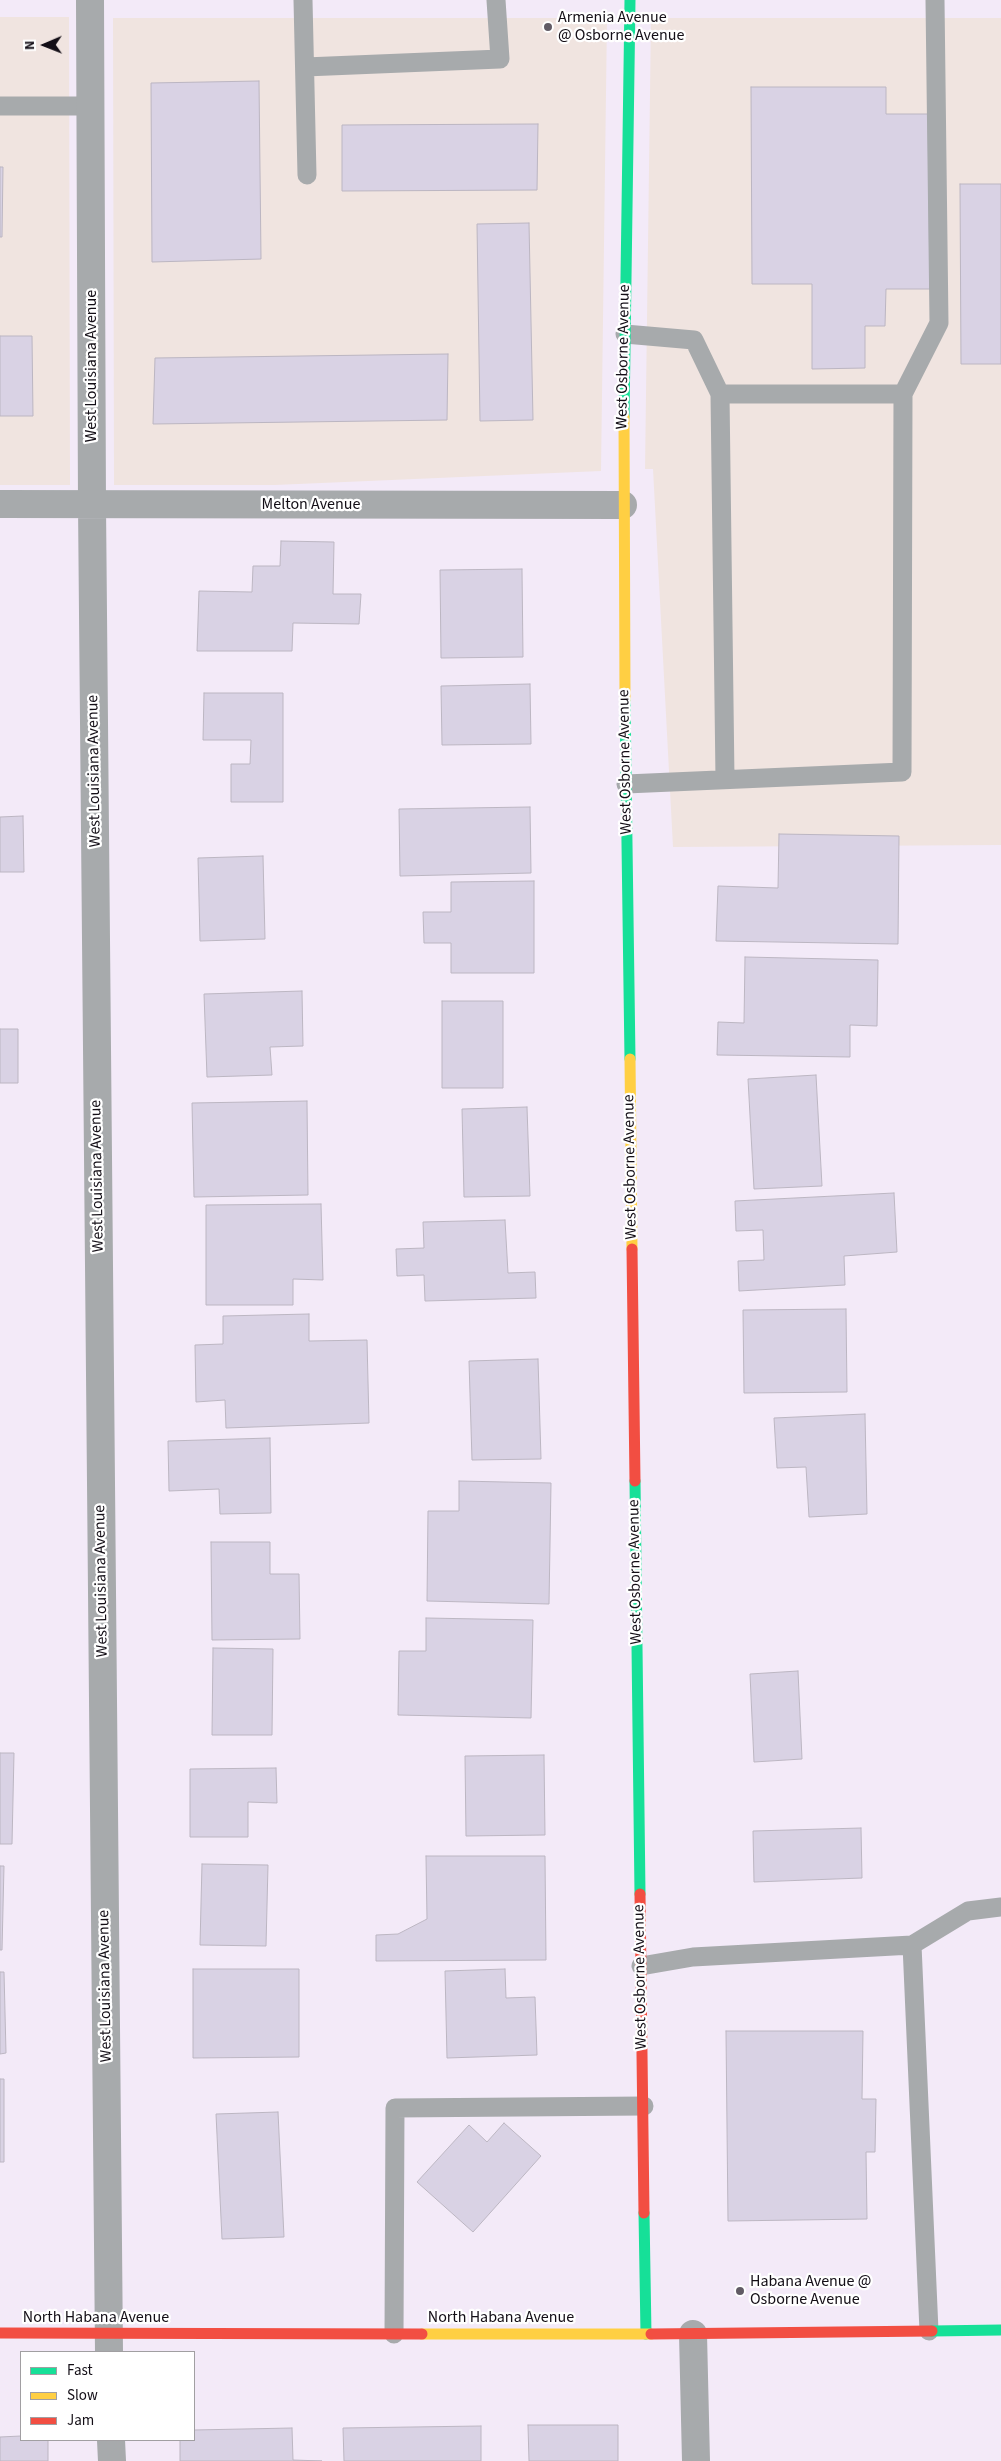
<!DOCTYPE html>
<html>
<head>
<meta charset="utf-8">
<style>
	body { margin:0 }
	#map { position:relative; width:1001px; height:2461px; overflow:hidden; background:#f3eaf8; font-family:"Source Sans 3",sans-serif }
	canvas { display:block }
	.legend { position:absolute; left:20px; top:2351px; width:175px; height:90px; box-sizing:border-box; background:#fff; border:1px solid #a19fa2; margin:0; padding:6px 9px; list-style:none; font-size:15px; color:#130e16 }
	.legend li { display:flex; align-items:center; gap:10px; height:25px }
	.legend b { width:25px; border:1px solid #a19fa2 }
	.north { position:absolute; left:20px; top:20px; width:50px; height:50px; -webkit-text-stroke:4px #fff; paint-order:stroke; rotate:269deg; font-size:14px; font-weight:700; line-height:20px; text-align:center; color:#130e16 }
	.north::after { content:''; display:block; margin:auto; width:18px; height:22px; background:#130e16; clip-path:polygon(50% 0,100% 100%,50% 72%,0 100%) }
</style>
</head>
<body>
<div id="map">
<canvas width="1001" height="2461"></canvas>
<ul class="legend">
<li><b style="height:6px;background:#16e098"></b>Fast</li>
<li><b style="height:6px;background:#ffcf43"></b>Slow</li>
<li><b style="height:6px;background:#f24e42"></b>Jam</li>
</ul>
<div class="north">N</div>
</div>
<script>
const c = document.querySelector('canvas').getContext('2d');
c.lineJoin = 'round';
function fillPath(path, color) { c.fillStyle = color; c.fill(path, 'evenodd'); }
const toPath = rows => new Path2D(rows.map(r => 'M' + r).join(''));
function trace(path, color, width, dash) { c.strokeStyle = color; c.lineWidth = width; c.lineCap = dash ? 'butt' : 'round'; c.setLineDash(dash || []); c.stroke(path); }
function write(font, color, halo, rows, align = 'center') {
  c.font = font + ' "Source Sans 3",sans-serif'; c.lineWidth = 4.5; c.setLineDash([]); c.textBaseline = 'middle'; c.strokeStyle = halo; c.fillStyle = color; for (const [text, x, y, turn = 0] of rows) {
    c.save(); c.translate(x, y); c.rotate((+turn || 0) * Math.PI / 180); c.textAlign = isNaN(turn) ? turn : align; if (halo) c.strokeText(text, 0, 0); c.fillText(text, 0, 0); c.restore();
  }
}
const commercial = toPath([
	[0,17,69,17,70,485,0,485],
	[113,18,607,18,601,471,275,485,114,485],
	[651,18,1001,18,1001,845,673,847,653,469,645,469]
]);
const building = toPath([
	[259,81,261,259,152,262,151,83,259,81],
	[751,87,886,87,886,114,928,114,930,289,886,289,885,326,865,326,865,368,812,369,812,284,752,284,751,87],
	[538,124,537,190,342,191,342,125,538,124],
	[0,167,3,167,2,237,0,237,0,167],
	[960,184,1001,184,1001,364,961,364,960,184],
	[529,223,533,420,480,421,477,224,529,223],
	[0,336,32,336,33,416,0,416,0,336],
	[448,354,447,420,153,424,155,358,448,354],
	[281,541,334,542,333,594,361,594,359,624,293,623,292,651,197,651,199,591,252,592,253,566,280,566,281,541],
	[522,569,523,657,441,658,440,570,522,569],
	[530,684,531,744,442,745,441,686,530,684],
	[204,693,283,693,283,802,231,802,231,764,250,764,251,740,203,740,204,693],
	[530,807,531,873,400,876,399,809,530,807],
	[23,816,24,872,0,872,0,817,23,816],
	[779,834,899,836,898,944,716,941,718,886,778,888,779,834],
	[263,856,265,939,200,941,198,858,263,856],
	[534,881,534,973,451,973,451,943,424,943,423,912,451,912,451,882,534,881],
	[745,957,878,960,877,1026,850,1025,850,1057,717,1055,718,1022,744,1023,745,957],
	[302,991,303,1046,270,1047,272,1075,207,1077,204,994,302,991],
	[442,1001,503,1001,503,1088,442,1088,442,1001],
	[0,1029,18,1029,18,1083,0,1083,0,1029],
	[816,1075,822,1186,754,1189,748,1079,816,1075],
	[307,1101,308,1195,194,1197,192,1103,307,1101],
	[527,1107,530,1196,464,1197,462,1109,527,1107],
	[894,1193,897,1252,844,1256,845,1285,739,1291,738,1261,764,1260,763,1230,736,1231,735,1201,894,1193],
	[321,1204,323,1280,293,1279,293,1305,206,1305,206,1205,321,1204],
	[505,1220,508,1273,535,1272,536,1298,425,1301,424,1275,397,1276,396,1249,424,1248,423,1222,505,1220],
	[846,1309,847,1392,744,1393,743,1310,846,1309],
	[309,1314,309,1341,367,1340,369,1423,226,1428,225,1400,196,1402,195,1345,223,1344,223,1316,309,1314],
	[538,1359,541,1459,472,1460,469,1361,538,1359],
	[865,1414,867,1514,809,1517,806,1467,777,1468,774,1418,865,1414],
	[270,1438,271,1513,220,1514,219,1489,169,1491,168,1441,270,1438],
	[459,1481,551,1483,549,1604,427,1601,428,1511,459,1511,459,1481],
	[211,1542,270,1542,270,1574,299,1574,300,1639,212,1640,211,1542],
	[426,1618,533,1620,531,1718,398,1715,399,1651,426,1651,426,1618],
	[213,1648,273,1649,272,1735,212,1735,213,1648],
	[798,1671,802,1759,754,1762,750,1674,798,1671],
	[0,1753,14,1753,12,1844,0,1844,0,1753],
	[544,1755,545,1835,466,1836,465,1756,544,1755],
	[276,1768,277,1803,248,1802,248,1837,190,1837,190,1769,276,1768],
	[861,1828,862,1878,754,1882,753,1831,861,1828],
	[426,1856,545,1856,546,1960,376,1961,376,1935,398,1934,427,1919,426,1856],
	[202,1864,268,1865,266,1946,200,1945,202,1864],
	[0,1866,4,1866,2,1950,0,1950,0,1866],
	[193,1969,299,1969,299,2057,193,2058,193,1969],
	[505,1969,506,1998,535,1997,537,2055,447,2058,445,1971,505,1969],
	[0,1972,4,1972,6,2053,0,2054,0,1972],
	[726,2031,863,2031,862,2099,876,2099,875,2152,866,2152,867,2219,728,2221,726,2031],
	[0,2079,4,2079,4,2162,0,2162,0,2079],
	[278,2112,284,2237,222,2239,216,2114,278,2112],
	[504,2123,541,2156,473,2232,417,2182,469,2125,487,2142,504,2123],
	[528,2425,618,2425,618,2461,529,2461,528,2425],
	[481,2426,481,2461,344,2461,343,2428,481,2426],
	[292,2428,293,2460,322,2461,180,2461,180,2440,194,2440,194,2430,292,2428],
	[21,2436,21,2440,48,2440,48,2461,0,2461,0,2437,21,2436]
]);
const lane = toPath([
	[303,0,307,175],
	[305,67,500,59,496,0],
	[0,106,91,106],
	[625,334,694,340,720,394,903,394],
	[720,394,725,779],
	[626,784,902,772,903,394,939,323,935,0],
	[912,1945,968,1911,1001,1907],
	[641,1966,693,1957,912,1945,929,2331],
	[394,2334,395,2108,644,2106]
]);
const street = toPath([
	[90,0,92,505,109,2352],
	[0,504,623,505],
	[693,2334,696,2461],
	[111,2440,112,2461]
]);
const fast = toPath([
	[624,417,630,0],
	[625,700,630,1059],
	[635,1481,640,1894],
	[644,2213,646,2334],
	[932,2331,1001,2330]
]);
const slow = toPath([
	[624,417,625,700],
	[630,1059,632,1249],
	[422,2334,651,2334]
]);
const jam = toPath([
	[632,1249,635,1481],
	[640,1894,644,2213],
	[0,2333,422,2334],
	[651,2334,932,2331]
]);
const markers = [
	[548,27,5,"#615b65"],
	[740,2291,5,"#615b65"]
];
const poiNames = [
	["Armenia Avenue",558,18],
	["@ Osborne Avenue",558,36],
	["Habana Avenue @",750,2282],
	["Osborne Avenue",750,2300]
];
const streetNames = [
	["West Osborne Avenue",624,357,-89],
	["West Louisiana Avenue",92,366,-90],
	["Melton Avenue",311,505],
	["West Osborne Avenue",626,762,-91],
	["West Louisiana Avenue",95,771,-91],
	["West Osborne Avenue",631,1167,-91],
	["West Louisiana Avenue",98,1176,-91],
	["West Osborne Avenue",636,1572,-91],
	["West Louisiana Avenue",102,1581,-91],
	["West Osborne Avenue",641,1977,-91],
	["West Louisiana Avenue",106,1986,-91],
	["North Habana Avenue",96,2318],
	["North Habana Avenue",501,2318]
];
fillPath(commercial, '#f0e4e0');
fillPath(building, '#d9d2e4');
trace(building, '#bcb6c2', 1);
trace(lane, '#a7aaac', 19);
trace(street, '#a7aaac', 28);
trace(fast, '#16e098', 11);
trace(slow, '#ffcf43', 11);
trace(jam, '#f24e42', 11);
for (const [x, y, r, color] of markers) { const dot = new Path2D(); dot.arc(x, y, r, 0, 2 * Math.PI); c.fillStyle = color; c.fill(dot); trace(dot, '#fff', 2); }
write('16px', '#130e16', '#fff', poiNames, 'left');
write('16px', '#130e16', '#fff', streetNames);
</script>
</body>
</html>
